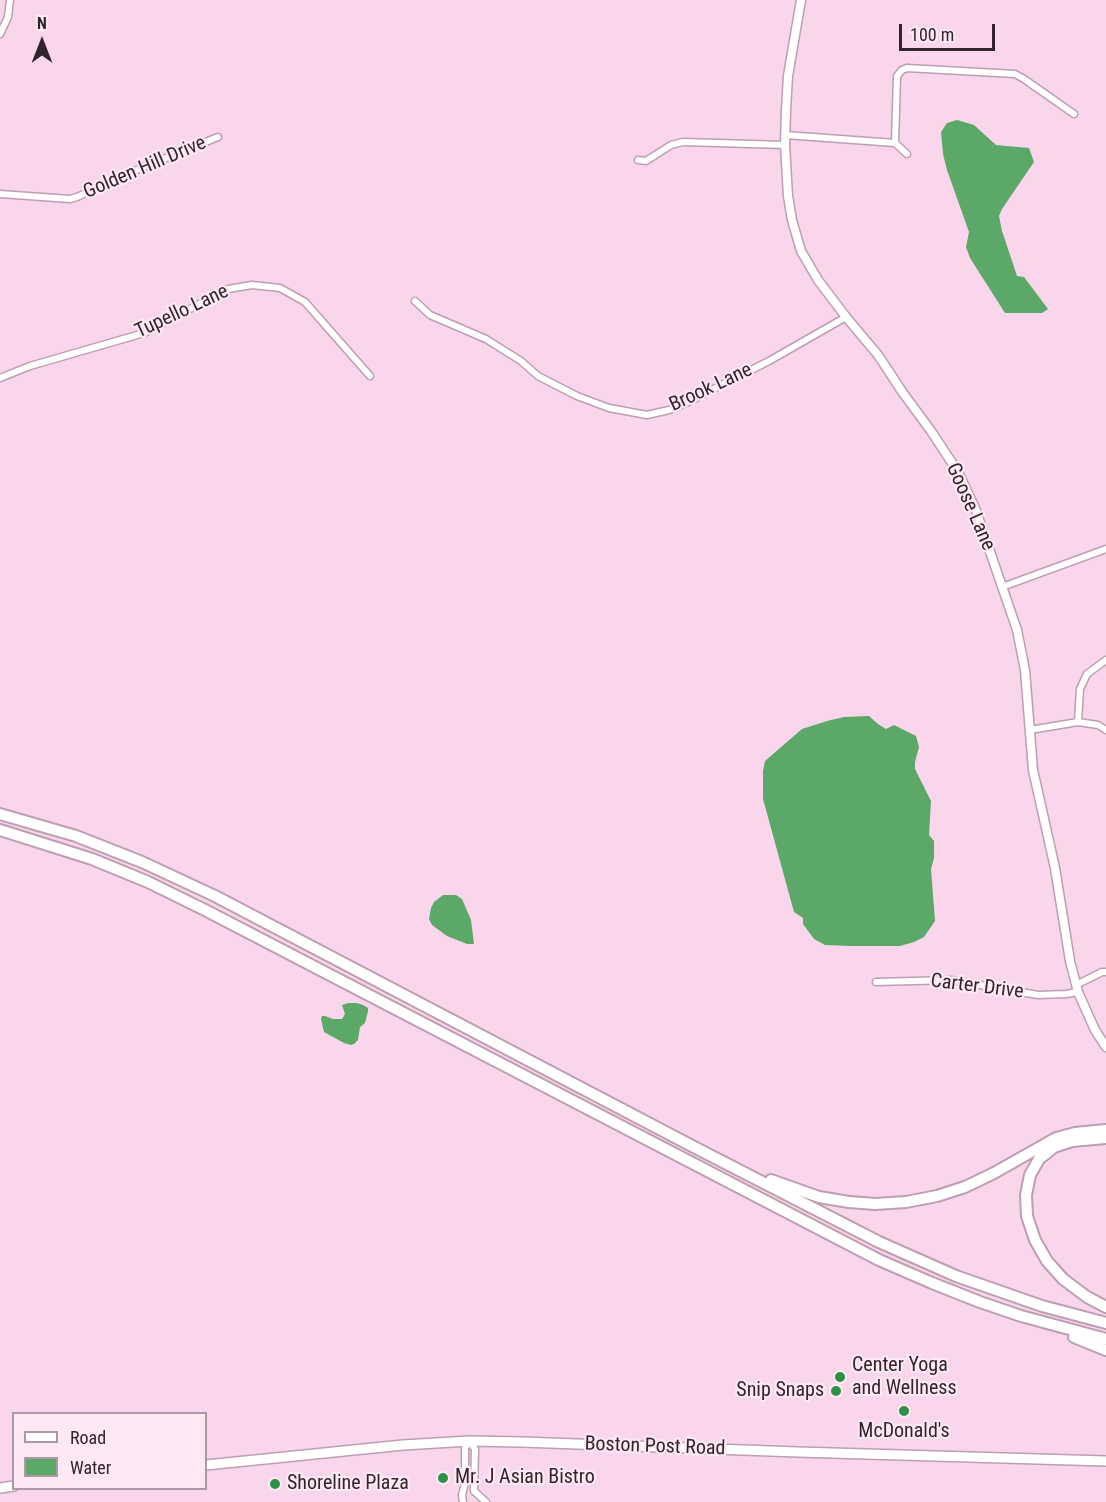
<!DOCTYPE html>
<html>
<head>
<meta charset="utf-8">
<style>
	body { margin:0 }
	#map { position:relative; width:1106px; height:1502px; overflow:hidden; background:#f9d6eb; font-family:"Roboto Condensed",sans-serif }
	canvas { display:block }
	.legend { position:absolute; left:12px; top:1412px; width:195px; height:78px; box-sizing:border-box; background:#fde8f4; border:2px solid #ab9aa4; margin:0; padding:8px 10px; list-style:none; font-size:18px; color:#31242c }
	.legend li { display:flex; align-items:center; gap:12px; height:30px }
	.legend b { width:30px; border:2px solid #ab9aa4 }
	.north { position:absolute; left:12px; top:12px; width:60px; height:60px; -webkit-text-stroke:4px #fde8f4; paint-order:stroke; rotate:0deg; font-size:16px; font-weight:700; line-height:24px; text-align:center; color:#31242c }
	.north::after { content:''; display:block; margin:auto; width:21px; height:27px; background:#31242c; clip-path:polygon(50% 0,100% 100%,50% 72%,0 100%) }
	.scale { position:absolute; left:899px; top:24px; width:96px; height:27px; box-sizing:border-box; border:3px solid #31242c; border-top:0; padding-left:8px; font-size:18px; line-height:21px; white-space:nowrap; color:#31242c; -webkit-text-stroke:4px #fde8f4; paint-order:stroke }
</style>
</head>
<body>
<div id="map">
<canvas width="1106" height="1502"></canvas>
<ul class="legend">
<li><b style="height:8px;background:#fff"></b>Road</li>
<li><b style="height:16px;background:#5ca868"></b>Water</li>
</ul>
<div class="north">N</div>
<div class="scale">100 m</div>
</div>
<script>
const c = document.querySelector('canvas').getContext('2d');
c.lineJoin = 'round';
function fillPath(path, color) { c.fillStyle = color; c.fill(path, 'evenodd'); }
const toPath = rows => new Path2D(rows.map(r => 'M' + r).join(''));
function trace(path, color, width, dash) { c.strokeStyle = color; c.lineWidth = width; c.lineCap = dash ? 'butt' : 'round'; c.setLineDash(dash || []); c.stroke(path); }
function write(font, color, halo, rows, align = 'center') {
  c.font = font + ' "Roboto Condensed",sans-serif'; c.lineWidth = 4.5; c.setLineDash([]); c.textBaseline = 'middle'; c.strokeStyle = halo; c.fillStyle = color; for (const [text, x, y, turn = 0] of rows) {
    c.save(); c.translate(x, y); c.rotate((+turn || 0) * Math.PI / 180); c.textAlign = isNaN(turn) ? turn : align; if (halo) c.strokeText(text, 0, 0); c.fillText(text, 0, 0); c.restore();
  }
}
const water = toPath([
	[957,120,974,125,996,145,1029,148,1034,162,1002,209,999,216,1002,231,1017,276,1024,277,1048,309,1042,313,1005,313,970,258,966,247,969,232,947,170,943,154,941,132,947,123],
	[869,716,878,724,886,729,894,725,916,736,919,747,915,762,915,769,931,801,929,835,934,841,934,858,931,869,935,921,924,937,914,942,900,946,849,946,825,945,814,939,803,924,803,918,794,912,763,799,763,771,765,761,802,729,827,721,844,717],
	[443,895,456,895,462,899,471,920,474,944,467,944,447,936,432,925,429,919,431,908,434,902],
	[348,1003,357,1003,363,1005,368,1008,368,1011,365,1023,360,1027,358,1040,354,1044,351,1045,344,1043,324,1032,321,1019,322,1016,325,1016,333,1019,342,1019,345,1014,342,1005]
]);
const street = toPath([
	[0,34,8,17,10,0],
	[785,135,895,143,897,76,902,70,907,68,1015,74,1024,79,1074,114],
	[895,143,907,154],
	[638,160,646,161,671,145,683,142,785,145],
	[0,194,70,199,77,197,141,168,218,137],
	[415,301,430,315,486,339,521,361,538,376,577,396,609,408,647,415,669,410,688,402,769,361,846,317],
	[0,378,30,366,144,333,228,289,252,285,280,288,305,302,370,376],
	[1002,587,1106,549],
	[1078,722,1080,689,1087,674,1106,660],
	[1030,730,1078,722,1098,725,1106,730],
	[876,982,951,980,1038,995,1066,994,1078,992],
	[1076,985,1102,972,1106,972],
	[463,1502,462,1495,465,1483,465,1448,469,1441,475,1449,474,1491,486,1502]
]);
const secondary = toPath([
	[801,0,788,76,786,110,785,145,788,196,792,220,801,251,818,280,846,317,878,355,903,393,931,431,958,472,975,508,1017,630,1025,670,1033,770,1055,868,1070,961,1078,992,1095,1030,1106,1047]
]);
const primary = toPath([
	[206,1465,403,1445,469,1441,522,1442,798,1452,1106,1461],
	[0,1488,14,1486]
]);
const highway = toPath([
	[0,814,76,836,142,862,215,896,694,1147,879,1242,956,1276,1042,1306,1106,1323],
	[0,830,92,859,148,882,205,910,879,1260,932,1283,980,1302,1021,1316,1106,1339],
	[1106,1138,1072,1141,1054,1147,1039,1159,1030,1175,1026,1195,1027,1216,1035,1240,1047,1261,1063,1279,1087,1297,1106,1307],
	[771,1180,819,1197,849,1202,875,1204,906,1202,937,1196,965,1187,994,1173,1056,1138,1075,1133,1106,1130],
	[1074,1337,1106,1350]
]);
const markers = [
	[840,1377,6,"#2d9045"],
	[836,1391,6,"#2d9045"],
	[904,1411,6,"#2d9045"],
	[443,1478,6,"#2d9045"],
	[275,1484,6,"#2d9045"]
];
const streetNames = [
	["Golden Hill Drive",145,168,-23],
	["Tupello Lane",182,312,-25],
	["Brook Lane",711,388,-25],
	["Goose Lane",970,507,66],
	["Carter Drive",977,987,7],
	["Boston Post Road",655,1447,2]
];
const poiNames = [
	["Center Yoga",852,1366],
	["and Wellness",852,1389],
	["Snip Snaps",824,1391,"right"],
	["McDonald's",904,1432,"center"],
	["Mr. J Asian Bistro",455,1478],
	["Shoreline Plaza",287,1484]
];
fillPath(water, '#5ca868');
trace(street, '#be9eb1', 9);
trace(secondary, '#be9eb1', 11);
trace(primary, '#be9eb1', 12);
trace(highway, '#be9eb1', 14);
trace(street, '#fff', 6);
trace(secondary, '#fff', 8);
trace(primary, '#fff', 9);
trace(highway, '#fff', 10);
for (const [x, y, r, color] of markers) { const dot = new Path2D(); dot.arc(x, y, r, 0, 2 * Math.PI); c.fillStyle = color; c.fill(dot); trace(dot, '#fde8f4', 2); }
write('20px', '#31242c', '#fde8f4', streetNames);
write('20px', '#31242c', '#fde8f4', poiNames, 'left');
</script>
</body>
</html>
